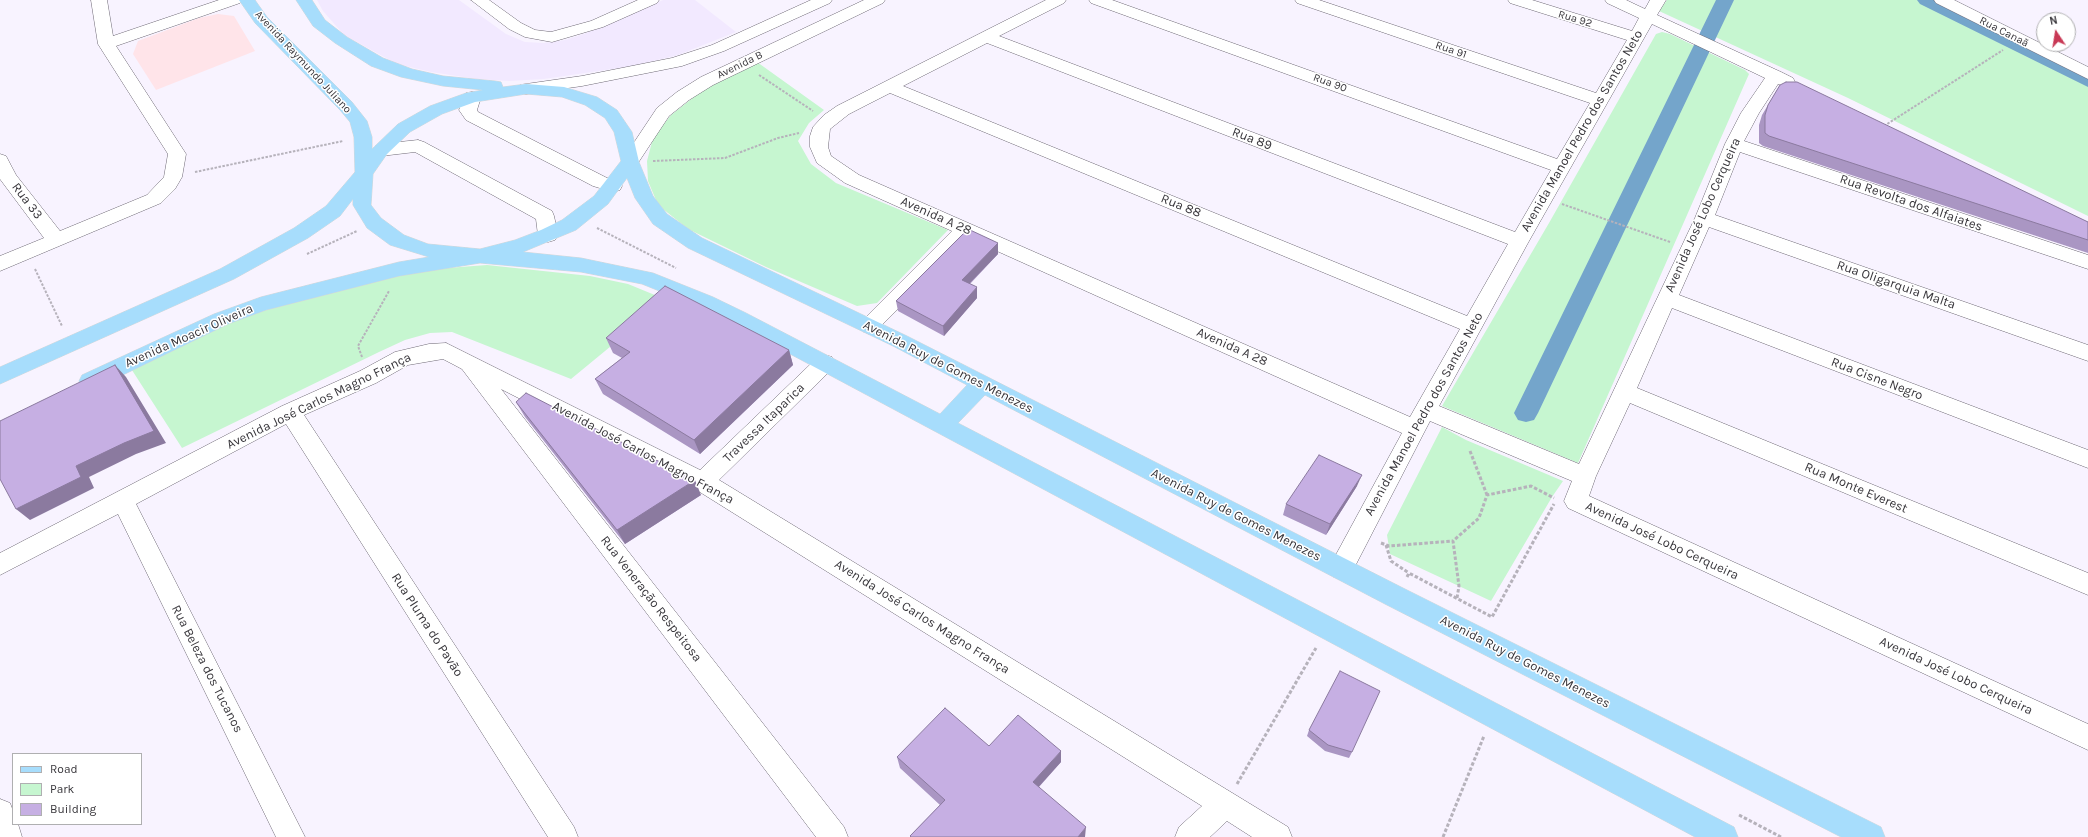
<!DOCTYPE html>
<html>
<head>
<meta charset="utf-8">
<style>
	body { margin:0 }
	#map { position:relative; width:2088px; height:837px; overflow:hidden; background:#f8f3ff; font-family:Karla,sans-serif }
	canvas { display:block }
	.legend { position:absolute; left:12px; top:753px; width:130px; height:72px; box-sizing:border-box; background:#fff; border:1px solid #afafb1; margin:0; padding:5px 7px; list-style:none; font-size:12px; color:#38363b }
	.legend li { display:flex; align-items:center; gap:8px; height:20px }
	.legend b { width:20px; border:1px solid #afafb1 }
	.north { position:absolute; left:2036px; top:12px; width:40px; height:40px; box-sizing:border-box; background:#fff; border:1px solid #afafb1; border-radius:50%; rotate:348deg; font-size:11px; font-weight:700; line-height:16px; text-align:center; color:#38363b }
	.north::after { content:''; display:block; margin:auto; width:14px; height:18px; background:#c83855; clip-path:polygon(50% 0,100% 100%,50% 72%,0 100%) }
</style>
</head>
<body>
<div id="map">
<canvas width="2088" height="837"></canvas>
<ul class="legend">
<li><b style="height:5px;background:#a7ddfc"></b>Road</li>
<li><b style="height:11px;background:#c6f6d0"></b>Park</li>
<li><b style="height:11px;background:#c6afe3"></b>Building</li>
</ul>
<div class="north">N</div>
</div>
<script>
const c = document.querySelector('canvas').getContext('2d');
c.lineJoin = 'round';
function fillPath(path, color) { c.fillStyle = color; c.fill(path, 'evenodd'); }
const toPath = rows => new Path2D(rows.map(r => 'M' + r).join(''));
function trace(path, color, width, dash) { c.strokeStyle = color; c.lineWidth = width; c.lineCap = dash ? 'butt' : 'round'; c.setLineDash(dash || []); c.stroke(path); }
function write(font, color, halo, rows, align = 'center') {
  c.font = font + ' Karla,sans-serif'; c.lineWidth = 3; c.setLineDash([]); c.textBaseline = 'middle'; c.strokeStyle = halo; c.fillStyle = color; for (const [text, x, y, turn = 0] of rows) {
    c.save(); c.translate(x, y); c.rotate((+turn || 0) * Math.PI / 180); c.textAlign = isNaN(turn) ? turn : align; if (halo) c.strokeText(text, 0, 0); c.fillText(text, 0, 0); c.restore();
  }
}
const built = toPath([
	[317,0,459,0,506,34,525,42,544,43,565,40,584,34,663,0,695,0,736,32,678,55,633,66,544,79,509,81,476,79,431,72,397,64,344,35,323,11]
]);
const education = toPath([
	[218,14,234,16,255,51,156,90,133,54,138,41,199,18]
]);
const green = toPath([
	[1667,0,1933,0,2088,77,2088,216,1848,98,1659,11],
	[1662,32,1670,34,1745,70,1749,74,1578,463,1442,406,1549,223,1656,34],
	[757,62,824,110,809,123,798,141,811,164,836,183,948,230,877,303,857,306,766,267,688,229,658,205,648,181,647,161,653,138,671,115,699,93,733,73],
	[487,265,590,276,628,284,667,300,571,379,452,332,430,333,405,340,379,352,182,448,130,367,222,323,358,282,434,269],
	[1442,427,1466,440,1563,481,1552,497,1491,601,1390,554,1387,535]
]);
const canal = toPath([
	[1716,0,1734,0,1538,413,1534,420,1526,422,1518,420,1514,413,1716,0],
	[1917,0,1939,0,2088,74,2088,87,1920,4,1917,0]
]);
const pathFar1 = toPath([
	[759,75,813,111],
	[1884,126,2003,50],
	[653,161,725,158,778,138,799,133],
	[195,172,343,141],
	[1562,204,1670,242],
	[597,228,676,268],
	[307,254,357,231],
	[35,269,62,326],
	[362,357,358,346,389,291]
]);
const path = toPath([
	[1470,451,1487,495],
	[1381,543,1389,546,1453,541],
	[1386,545,1391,561,1409,573],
	[1407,577,1409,573,1492,617,1554,504],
	[1457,598,1459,586,1453,541,1479,518,1487,495,1531,486,1554,498],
	[1237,784,1316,648],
	[1739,815,1781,837],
	[1443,837,1484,736]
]);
const minor = toPath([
	[91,0,107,0,113,36,219,0,242,0,240,3,116,46,186,154,182,177,175,189,161,203,0,271,0,256,44,238,0,179,0,154,6,156,16,175,60,231,147,195,164,177,168,154,98,44,91,0],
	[471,0,489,0,521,23,535,30,551,32,591,21,638,0,659,0,657,3,603,27,552,42,525,37,509,29,471,0],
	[811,0,832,0,830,3,724,51,682,66,582,86,526,94,520,93,517,89,520,85,526,84,582,76,672,58,712,45,811,0],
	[864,0,885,0,883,3,713,85,689,100,669,116,636,166,630,168,624,166,621,162,657,108,677,92,701,77,864,0],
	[1046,0,1066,0,1064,3,999,36,1515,232,1551,170,1091,3,1089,0,1112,0,1557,159,1590,103,1297,3,1295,0,1319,0,1596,93,1627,40,1510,3,1508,0,1532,0,1632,31,1639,18,1607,3,1605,0,1626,0,1645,9,1650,0,1666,0,1657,15,1781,72,1793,78,1795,82,1793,86,1787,87,1778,84,1759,113,1744,141,2088,255,2088,269,1740,152,1715,215,2088,345,2088,361,1709,227,1679,295,2088,450,2088,468,1672,308,1637,388,2088,573,2088,595,1630,403,1596,476,1589,496,2088,724,2088,750,1568,508,1564,501,1572,481,1430,421,1350,576,1341,580,1332,576,1329,569,1332,562,1402,433,968,238,876,331,869,334,862,331,859,326,862,321,952,231,845,183,817,163,810,147,810,136,813,127,824,115,837,106,1046,0],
	[1652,24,1765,78,1741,113,1725,144,1695,218,1579,464,1439,406,1529,241,1652,24],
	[987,43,1508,244,1467,316,903,86,987,43],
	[890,93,1460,329,1410,417,859,175,831,156,828,147,830,129,849,114,890,93],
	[1934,0,1954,0,2088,67,2088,79,1936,3,1934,0],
	[472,92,478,93,481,97,477,110,478,112,607,178,620,182,622,186,620,190,613,192,593,186,466,120,459,110,466,93,472,92],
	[418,140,424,142,552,211,554,216,558,235,555,240,548,242,541,240,538,235,536,219,415,152,381,156,375,154,372,150,375,146,381,144,418,140],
	[446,343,700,470,818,357,825,355,832,357,836,363,832,369,719,480,1288,827,1292,837,1252,837,1227,821,1210,837,1175,837,1179,827,1202,806,695,489,501,389,844,827,848,837,816,837,462,369,443,359,408,365,376,383,304,415,574,827,578,837,548,837,286,424,136,504,305,837,276,837,118,514,0,575,0,553,282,406,360,371,395,352,429,344,446,343],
	[0,799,10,803,13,811,13,824,18,824,22,837,0,837,0,799]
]);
const major = toPath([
	[239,0,255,0,267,17,352,102,367,121,372,137,372,149,398,124,430,106,466,93,483,90,443,86,401,77,371,66,335,43,313,26,296,0,312,0,325,20,347,37,383,58,412,69,443,76,495,81,501,82,503,87,526,84,564,87,597,97,617,110,632,132,639,162,653,196,667,214,702,238,907,336,1403,588,1881,827,1885,837,1841,837,1385,604,985,395,958,423,1734,827,1738,837,1695,837,732,323,699,307,642,284,581,272,480,263,399,276,266,310,228,324,98,387,90,389,82,387,79,381,82,375,214,314,261,297,399,262,429,257,390,245,367,228,353,205,353,199,340,216,308,238,234,279,0,384,0,367,220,269,294,228,326,206,355,172,354,137,350,122,340,110,255,23,239,0],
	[526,94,562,97,585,105,605,118,614,132,621,161,594,196,562,220,541,230,515,240,480,249,428,244,404,235,381,218,371,205,373,174,387,154,410,132,442,114,475,102,526,94],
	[627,178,635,198,653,224,688,248,893,346,967,385,940,414,746,313,713,297,653,273,581,258,523,252,576,230,608,204,627,178]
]);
const wall = toPath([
	[1780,85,2088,222,2088,253,1763,146,1759,143,1759,125,1762,115],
	[998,243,998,254,970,284,977,298,944,336,898,311,896,301],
	[606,338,789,350,793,365,700,454,603,394,595,379,622,358,613,353],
	[516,402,701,495,625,544,525,417],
	[1357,486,1326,535,1283,515,1286,504],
	[1309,730,1352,752,1349,758,1325,751,1307,736],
	[897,757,1061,762,1039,787,1085,837,911,837,910,836,940,805,900,768]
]);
const shadedWall = toPath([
	[998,243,998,254,963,290,962,280],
	[977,287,977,298,944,336,943,326],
	[789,350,793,365,700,454,694,440],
	[115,365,126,377,166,443,136,454,89,477,94,488,30,520,16,509,76,466],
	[1362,475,1357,486,1326,535,1330,524],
	[695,480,701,495,625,544,617,530],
	[1061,751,1061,762,1033,793,1033,782],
	[1086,827,1085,837,1078,837]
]);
const building = toPath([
	[1786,82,1797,82,2088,222,2088,240,1769,136,1765,133,1765,115,1768,105,1780,85,1786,82],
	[968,229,998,243,962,280,977,287,943,326,896,301,968,229],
	[665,286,789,350,694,440,595,379,630,352,606,338,665,286],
	[115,365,154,431,124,443,76,466,81,477,16,509,0,479,0,421,115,365],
	[526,393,695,480,617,530,516,402,526,393],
	[1319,455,1362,475,1330,524,1286,504,1319,455],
	[1340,671,1380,691,1352,752,1328,745,1309,730,1340,671],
	[945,708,989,746,1018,715,1061,751,1033,782,1086,827,1078,837,911,837,910,836,945,800,897,757,945,708]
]);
const farStreetnames = [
	["Rua 92",1575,19,17],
	["Rua Canaã",2004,32,27],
	["Rua 91",1451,50,19],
	["Avenida Raymundo Juliano",303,62,47],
	["Avenida B",740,65,-26],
	["Rua 90",1330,83,20]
];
const streetNames = [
	["Avenida Manoel Pedro dos Santos Neto",1582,131,-60],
	["Rua 89",1252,139,21],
	["Rua 33",27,201,53],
	["Rua Revolta dos Alfaiates",1911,203,19],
	["Rua 88",1181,206,22],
	["Avenida José Lobo Cerqueira",1703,215,-66],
	["Avenida A 28",936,216,24],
	["Rua Oligarquia Malta",1896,285,19],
	["Avenida Moacir Oliveira",189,336,-24],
	["Avenida A 28",1232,347,24],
	["Avenida Ruy de Gomes Menezes",948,367,27],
	["Rua Cisne Negro",1877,379,21],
	["Avenida José Carlos Magno França",319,401,-26],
	["Avenida Manoel Pedro dos Santos Neto",1424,414,-61],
	["Travessa Itaparica",764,423,-44],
	["Avenida José Carlos Magno França",643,453,28],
	["Rua Monte Everest",1856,488,23],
	["Avenida Ruy de Gomes Menezes",1236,515,27],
	["Avenida José Lobo Cerqueira",1662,541,25],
	["Rua Veneração Respeitosa",651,599,52],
	["Avenida José Carlos Magno França",922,617,32],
	["Rua Pluma do Pavão",427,625,57],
	["Avenida Ruy de Gomes Menezes",1525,662,27],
	["Rua Beleza dos Tucanos",207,669,63],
	["Avenida José Lobo Cerqueira",1956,676,25]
];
fillPath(built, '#f2e9ff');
fillPath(education, '#ffe4e9');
fillPath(green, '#c6f6d0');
fillPath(canal, '#74a5cb');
trace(minor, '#6e6975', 1);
trace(major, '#d7d7d8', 1);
trace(pathFar1, '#b6b2bb', 2, [2.5, 1.5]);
trace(path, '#b6b2bb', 3, [3.5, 2]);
fillPath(minor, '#fff');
fillPath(major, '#a7ddfc');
fillPath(wall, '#aa96c3');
fillPath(shadedWall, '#8b7a9f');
fillPath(building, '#c6afe3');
trace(building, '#8b7a9f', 1);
write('11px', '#38363b', '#fff', farStreetnames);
write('13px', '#38363b', '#fff', streetNames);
</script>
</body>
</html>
